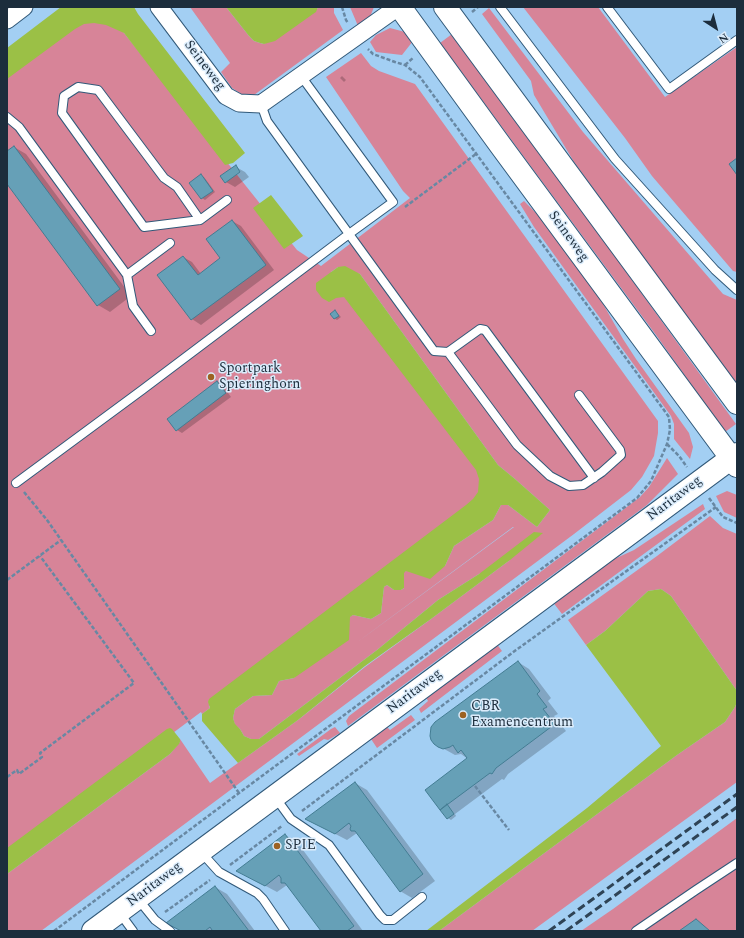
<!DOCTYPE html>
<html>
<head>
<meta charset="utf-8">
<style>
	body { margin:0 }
	#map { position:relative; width:744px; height:938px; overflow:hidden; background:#a3cff3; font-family:Spectral,serif }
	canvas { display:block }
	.frame { position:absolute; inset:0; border:8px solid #1c2d3c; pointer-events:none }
	.north { position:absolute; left:696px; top:8px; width:40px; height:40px; -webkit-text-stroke:3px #dbecfb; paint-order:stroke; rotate:144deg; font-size:11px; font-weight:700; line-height:16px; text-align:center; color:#1c2d3c }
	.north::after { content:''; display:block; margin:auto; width:14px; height:18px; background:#1c2d3c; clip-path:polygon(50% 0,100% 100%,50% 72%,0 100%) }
</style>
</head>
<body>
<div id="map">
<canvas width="744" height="938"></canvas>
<div class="frame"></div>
<div class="north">N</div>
</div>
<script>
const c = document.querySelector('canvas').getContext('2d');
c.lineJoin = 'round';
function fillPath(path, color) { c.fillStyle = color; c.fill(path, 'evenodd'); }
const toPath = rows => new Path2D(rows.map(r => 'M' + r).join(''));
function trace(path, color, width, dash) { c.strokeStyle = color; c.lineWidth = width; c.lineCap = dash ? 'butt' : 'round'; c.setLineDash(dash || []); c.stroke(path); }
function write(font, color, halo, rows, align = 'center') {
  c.font = font + ' Spectral,serif'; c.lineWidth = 3; c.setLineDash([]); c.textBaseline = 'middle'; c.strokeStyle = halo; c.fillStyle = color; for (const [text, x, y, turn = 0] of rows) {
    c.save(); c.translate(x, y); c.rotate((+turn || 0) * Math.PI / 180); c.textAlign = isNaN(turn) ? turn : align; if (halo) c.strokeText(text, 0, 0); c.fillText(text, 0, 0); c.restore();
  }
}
const green = toPath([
	[190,7,226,7,249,36,254,41,260,43,264,44,318,8,318,7,334,7,334,13,343,30,254,95,243,95,232,88,221,72,230,63],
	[350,7,374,7,370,17,358,26],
	[523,7,598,7,665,97,737,47,737,272,733,271,652,176,625,138],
	[489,8,583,132,723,294,737,300,737,385,574,162,534,95,531,81,482,14],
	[78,12,106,13,124,33,297,250,321,266,410,198,403,191,326,77,361,53,371,66,379,71,415,84,658,421,658,433,654,456,642,477,631,490,574,534,41,931,7,931,7,874,170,754,180,742,180,739,210,783,298,720,365,667,431,619,510,560,479,574,438,600,377,650,259,739,251,739,244,736,240,729,235,725,233,718,235,709,253,696,272,695,279,681,294,678,349,617,353,615,371,619,381,613,384,587,387,585,394,590,401,590,404,588,404,572,406,571,445,566,454,546,493,520,501,505,508,505,537,527,550,510,515,479,498,465,360,274,338,267,331,272,488,473,482,501,209,706,210,708,202,714,201,712,7,857,7,65],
	[513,527,514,527,352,646],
	[390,28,405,32,413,41,402,55,376,52,370,42,376,35],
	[452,34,530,139,736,424,725,432,656,335,535,172,440,43],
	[524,201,552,229,598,295,623,339,636,359,689,433,693,447,690,459,674,439,674,424,671,416,534,227,520,204],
	[667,458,678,474,647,505,348,726,346,721,349,716,640,497,649,487],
	[727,491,737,495,737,518,724,512,716,496],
	[703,504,705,509,562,614,552,601,612,560,634,550],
	[710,516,723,528,737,534,737,691,671,596,661,589,648,591,605,631,586,645,568,620,657,556],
	[496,643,502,651,421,713,419,709,428,701,425,695],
	[737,702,737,782,532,931,439,931,677,755,725,722,735,707],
	[411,715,415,720,377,748,371,739,386,726,390,730],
	[335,727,340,733,328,740,324,739,299,756,297,754,331,729],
	[737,818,737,931,581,931,613,909]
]);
const water = toPath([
	[61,7,134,7,138,14,245,153,233,163,225,165,124,33,106,25,94,23,84,24,75,29,7,79,7,48],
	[226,7,318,7,316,12,313,14,275,41,264,44,260,43,254,41,249,36],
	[271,195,303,236,284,249,253,208],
	[345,266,360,274,498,465,515,479,550,510,537,527,508,505,501,505,493,520,454,546,445,566,430,579,406,571,404,573,404,588,401,590,394,590,387,585,384,587,381,613,371,619,353,615,350,617,349,640,294,678,279,681,272,695,253,696,235,709,233,718,235,724,240,729,244,736,251,739,259,739,377,650,438,600,479,574,534,532,543,533,510,560,431,619,365,666,298,720,238,763,202,721,202,714,210,708,208,702,209,699,466,505,473,499,478,492,479,479,476,470,344,297,336,298,329,302,322,298,316,290,316,283,338,267],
	[661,589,671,596,737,691,737,702,735,707,725,722,677,755,439,931,426,931,587,808,661,746,586,645,605,631,648,591],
	[170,728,172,729,180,739,180,742,179,744,170,754,7,874,7,848,167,729]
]);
const shadow = toPath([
	[342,76,346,80,344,82,340,78],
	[14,147,26,154,131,296,110,312,98,305,7,182,7,153],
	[236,167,245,172,249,177,235,187,226,182],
	[201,176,204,177,215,192,205,200,202,198,191,183],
	[232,221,241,226,274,270,201,325,192,319,183,257,192,262,201,274,222,258],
	[335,311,341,317,337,320,334,318],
	[217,383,223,386,231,397,182,433,177,430],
	[518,662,529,669,551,698,548,701,558,714,554,716,566,731,508,774,504,780,502,779,455,814,456,816,451,820,448,818,427,790,468,759,461,754,455,755,437,745],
	[355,783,367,790,435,881,412,898,400,891,357,833,347,840,318,825],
	[285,835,297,842,363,931,322,931,287,885,277,892,249,877],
	[215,887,227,894,255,931,182,931]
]);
const building = toPath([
	[14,146,120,289,97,306,7,184,7,151,14,146],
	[737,158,737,175,729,164,737,158],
	[236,165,240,172,225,183,220,176,236,165],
	[201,174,213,191,201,199,189,183,201,174],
	[232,220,266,265,191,320,157,275,183,256,198,275,220,258,206,239,232,220],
	[335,310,339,316,334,319,330,314,335,310],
	[217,381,226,393,176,431,167,419,217,381],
	[518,661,540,691,537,694,547,707,543,709,555,724,496,768,492,774,490,773,440,810,425,790,467,758,461,750,458,753,454,747,453,745,450,747,443,749,438,747,434,744,431,740,430,736,431,727,435,722,518,661],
	[355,782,423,874,400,892,355,831,351,831,350,829,351,826,349,823,335,834,305,819,355,782],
	[447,804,454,814,447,819,440,810,447,804],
	[285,834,354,926,347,931,321,931,285,883,281,883,281,878,279,875,265,886,236,871,285,834],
	[215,886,249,931,211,931,212,930,210,927,205,931,181,931,166,923,215,886],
	[696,919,710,931,679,931,696,919]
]);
const path = toPath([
	[342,7,346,20,348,23],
	[472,12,478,7],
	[405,65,413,58],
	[405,207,476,154],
	[667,444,679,456,687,467],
	[24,492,47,520,239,793],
	[709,498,723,517,737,523],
	[7,580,61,540],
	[7,777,17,770,19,774,42,757,40,753,134,683,40,556],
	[475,786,509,830],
	[302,811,516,650,716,507],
	[230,865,282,826],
	[165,912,210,880],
	[54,931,239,793,637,498,651,481,667,444,670,430,669,417,420,77,405,65,395,62,373,54,368,49]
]);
const lane = toPath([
	[500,7,615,159,715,270,737,290],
	[607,7,669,89,737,40],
	[301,76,393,202,349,234,434,351,448,352,517,445,550,476,569,486,583,485,602,472,621,455,620,450,579,395],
	[7,117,19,127,127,275],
	[200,220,177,187,164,178,98,90,78,87,64,96,62,113,144,227,200,220,227,200],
	[151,331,133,306,127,275,170,243],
	[448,352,480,329,485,330,594,478],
	[16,483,142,390,349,234,267,121,261,104],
	[275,797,291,819,329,845,380,915,385,920,393,920,422,897],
	[201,852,219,872,257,893,263,899,285,931],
	[138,899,155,920,170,931],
	[119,912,133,931],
	[636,931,696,890,737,863]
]);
const street = toPath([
	[159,7,226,96,239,103,261,104,398,7],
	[7,20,24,7]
]);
const secondary = toPath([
	[400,7,501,146,737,466],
	[445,7,737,403],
	[93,931,737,454]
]);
const rail = toPath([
	[549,931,737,794],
	[566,931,737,807]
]);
const markers = [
	[211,377,4,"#9d6222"],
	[463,715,4,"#9d6222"],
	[277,846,4,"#9d6222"]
];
const streetNames = [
	["Seineweg",204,66,53],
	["Seineweg",568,237,54],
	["Naritaweg",675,499,-37],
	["Naritaweg",415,692,-37],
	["Naritaweg",155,885,-37]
];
const poiNames = [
	["Sportpark",219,369],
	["Spieringhorn",219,385],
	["CBR",471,707],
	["Examencentrum",471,723],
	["SPIE",285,846]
];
fillPath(green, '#d78498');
fillPath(water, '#9bc046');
fillPath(shadow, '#0003');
fillPath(building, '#66a0b7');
trace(building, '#437c92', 1);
trace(lane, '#315979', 10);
trace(street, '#315979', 19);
trace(secondary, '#315979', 24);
trace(path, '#6888a3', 2.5, [4, 2]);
trace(lane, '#fff', 8);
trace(street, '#fff', 17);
trace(secondary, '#fff', 22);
trace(rail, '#2e4355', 3, [8, 4]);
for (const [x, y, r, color] of markers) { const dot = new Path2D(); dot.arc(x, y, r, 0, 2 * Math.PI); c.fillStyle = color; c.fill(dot); trace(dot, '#dbecfb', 1.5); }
write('14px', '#1c2d3c', '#dbecfb', streetNames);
write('14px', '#1c2d3c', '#dbecfb', poiNames, 'left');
</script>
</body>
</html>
